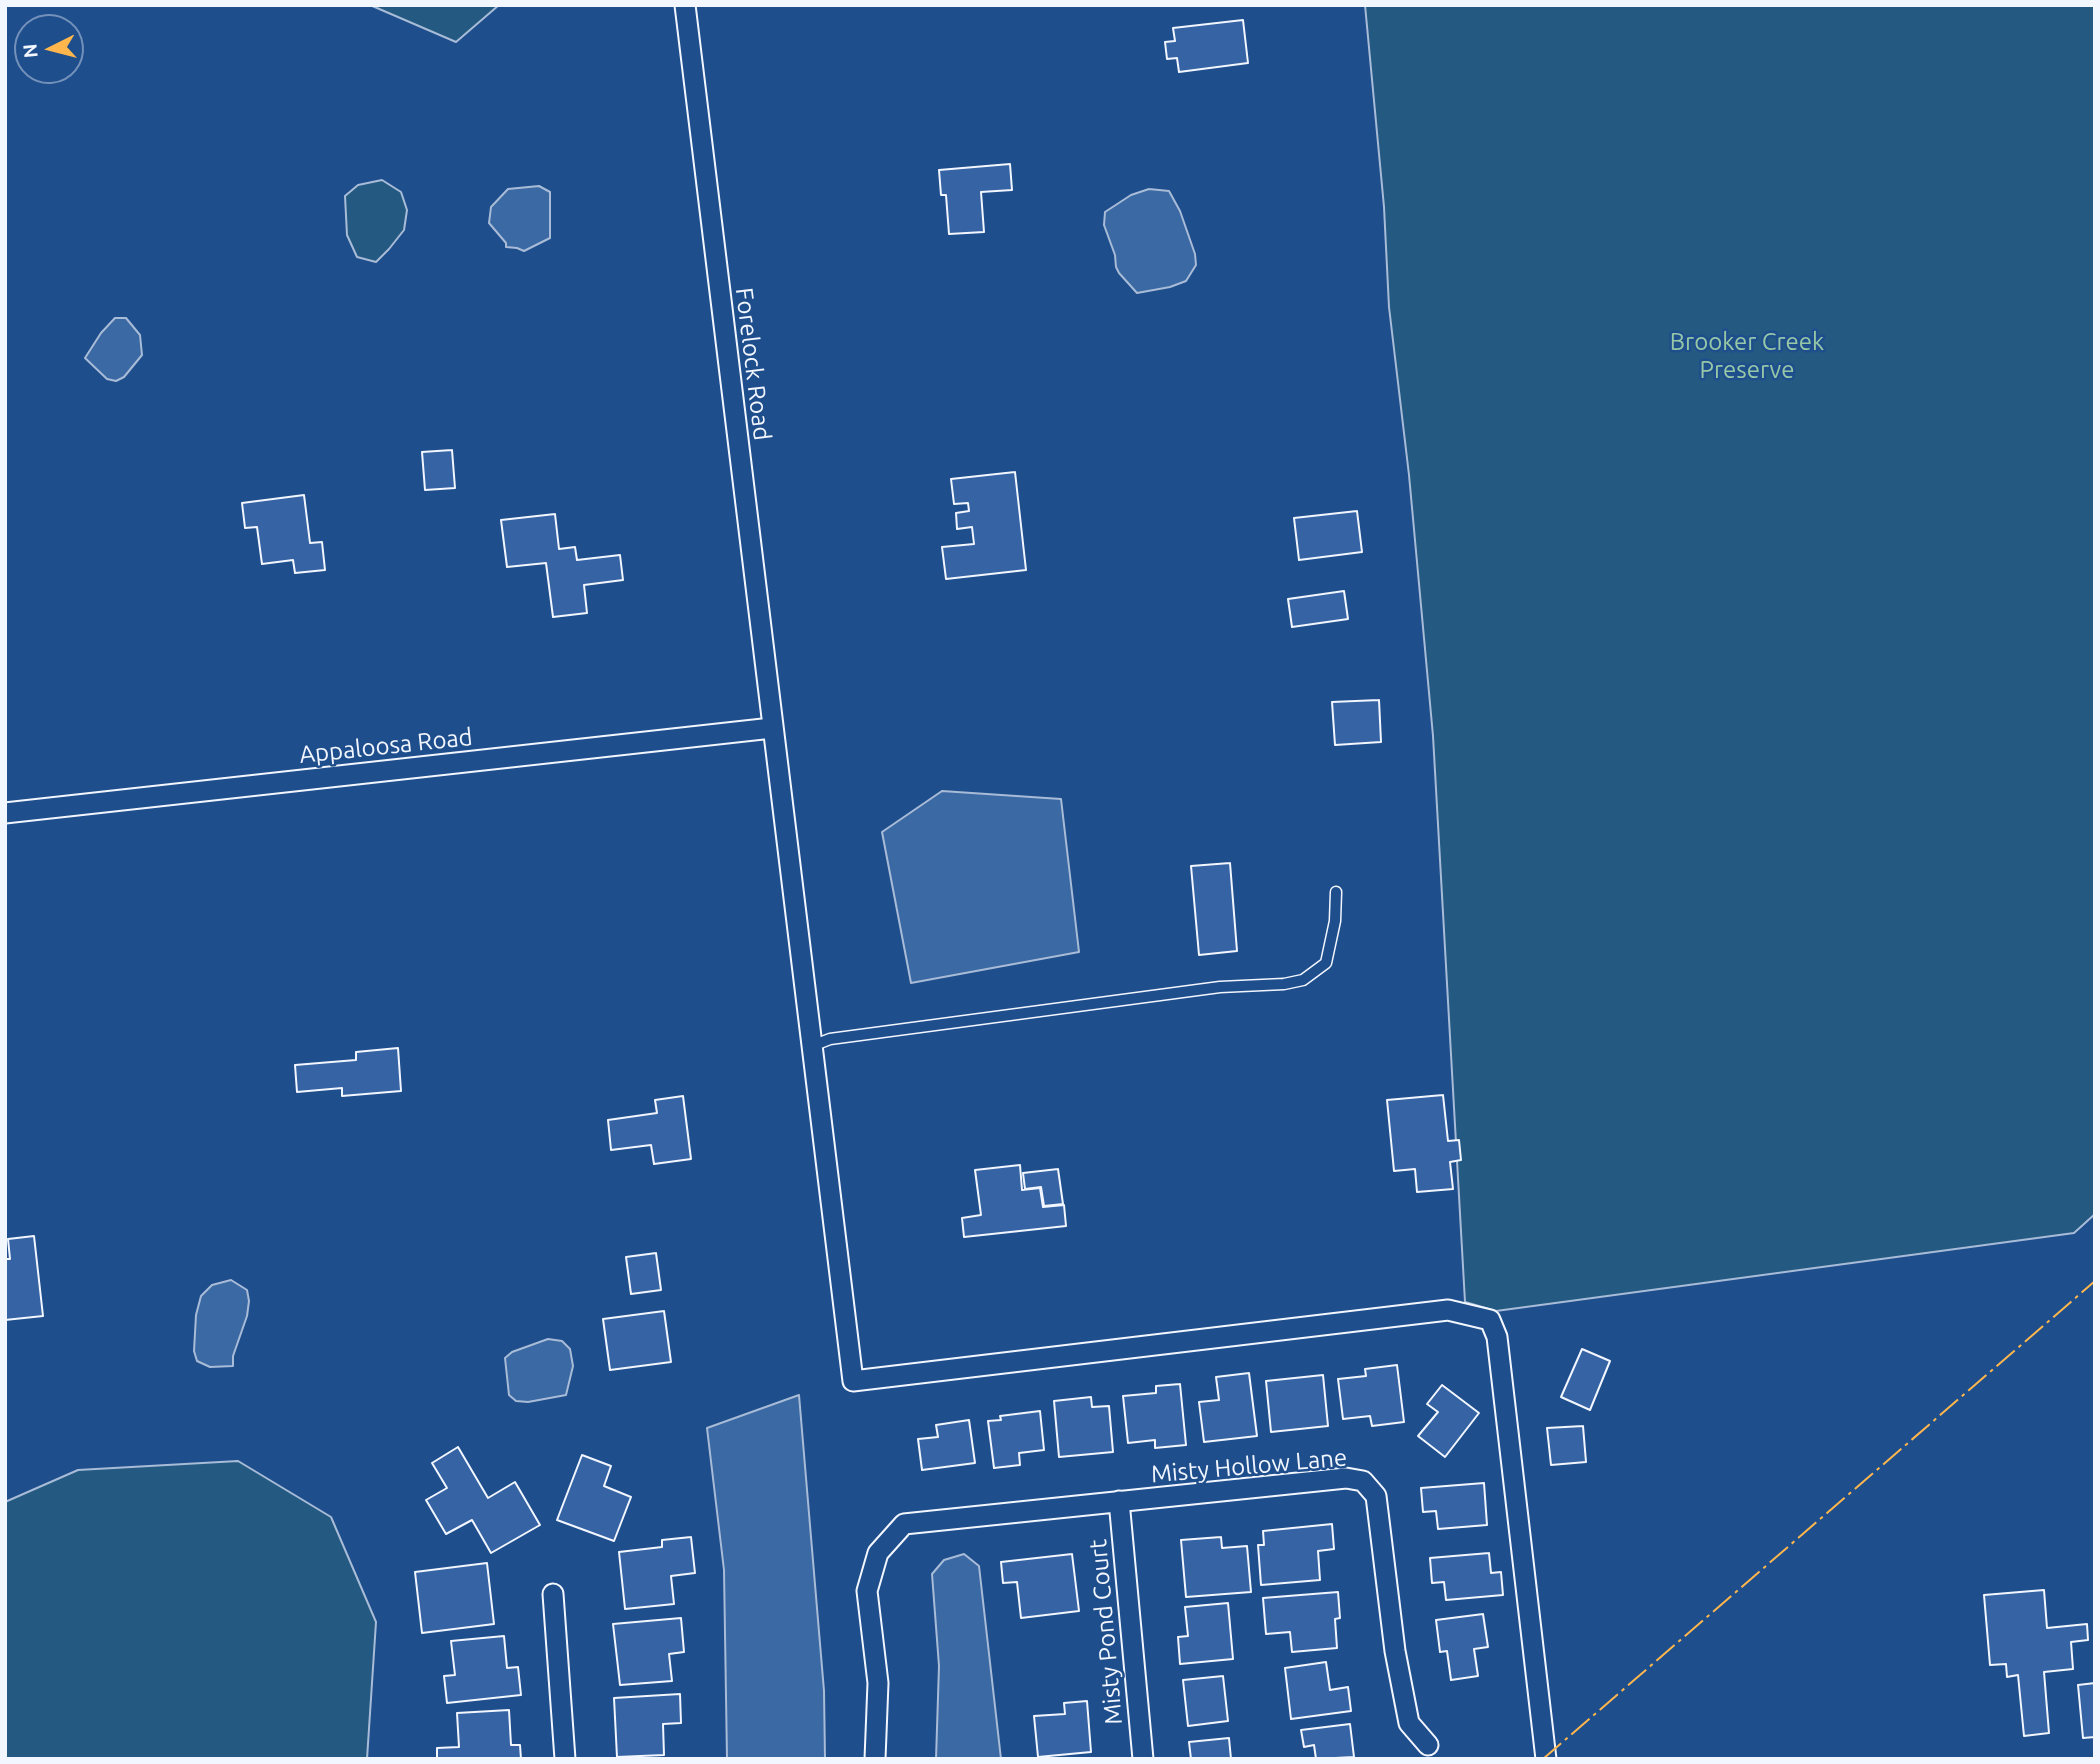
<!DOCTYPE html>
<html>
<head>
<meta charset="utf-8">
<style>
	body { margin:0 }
	#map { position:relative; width:2100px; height:1764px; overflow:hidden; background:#1f4e8c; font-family:Ubuntu,sans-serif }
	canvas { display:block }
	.frame { position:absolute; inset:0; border:7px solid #f2f6ff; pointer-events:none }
	.north { position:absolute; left:14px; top:14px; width:70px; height:70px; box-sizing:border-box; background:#1f4e8c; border:2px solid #7391ba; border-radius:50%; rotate:264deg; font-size:19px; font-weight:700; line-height:28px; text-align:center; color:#f2f6ff }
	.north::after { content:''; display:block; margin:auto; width:24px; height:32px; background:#ffb74d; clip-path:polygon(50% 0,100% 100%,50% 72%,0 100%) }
</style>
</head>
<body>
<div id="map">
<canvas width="2100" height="1764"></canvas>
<div class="frame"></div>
<div class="north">N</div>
</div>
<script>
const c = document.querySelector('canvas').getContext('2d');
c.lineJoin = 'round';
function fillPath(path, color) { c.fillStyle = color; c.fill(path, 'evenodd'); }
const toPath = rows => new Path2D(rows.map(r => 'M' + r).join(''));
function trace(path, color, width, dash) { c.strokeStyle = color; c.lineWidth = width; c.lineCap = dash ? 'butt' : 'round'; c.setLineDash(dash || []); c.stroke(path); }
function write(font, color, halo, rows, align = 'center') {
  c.font = font + ' Ubuntu,sans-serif'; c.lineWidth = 5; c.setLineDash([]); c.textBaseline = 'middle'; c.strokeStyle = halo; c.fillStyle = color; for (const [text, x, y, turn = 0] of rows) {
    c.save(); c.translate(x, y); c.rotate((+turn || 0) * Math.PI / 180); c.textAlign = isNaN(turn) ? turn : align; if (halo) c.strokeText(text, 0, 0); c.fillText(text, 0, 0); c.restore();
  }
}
const green = toPath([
	[370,5,499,5,456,42,370,5],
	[1365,5,2095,5,2095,1214,2074,1233,1496,1311,1465,1302,1433,736,1409,475,1389,307,1384,207,1365,5],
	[382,180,401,192,407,210,404,230,389,249,376,262,357,257,347,235,345,196,358,185,382,180],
	[238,1461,331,1517,376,1622,367,1759,5,1759,5,1502,78,1470,238,1461]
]);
const water = toPath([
	[539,186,550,192,550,238,524,251,517,248,506,247,506,243,489,223,491,207,508,189,539,186],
	[1149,189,1169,191,1180,211,1195,254,1196,265,1186,281,1170,287,1137,293,1119,273,1116,267,1115,255,1104,225,1105,212,1131,195,1149,189],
	[115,318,126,318,140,335,142,355,124,377,116,381,107,379,85,358,101,333,115,318],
	[942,791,1061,799,1079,952,911,983,882,832,942,791],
	[231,1280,247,1290,249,1301,247,1316,233,1356,233,1366,210,1367,197,1361,194,1351,196,1315,201,1296,212,1285,231,1280],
	[548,1339,562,1341,570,1349,573,1366,566,1395,528,1402,516,1401,509,1395,505,1358,512,1352,548,1339],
	[799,1395,824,1691,825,1759,727,1759,724,1570,707,1428,799,1395],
	[964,1554,979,1566,1001,1759,936,1759,939,1666,932,1574,944,1560,964,1554]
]);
const building = toPath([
	[1243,20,1248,63,1179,72,1177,58,1167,59,1165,42,1175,41,1173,28,1243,20],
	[1010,164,1012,190,981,192,984,232,949,234,946,195,941,195,939,170,1010,164],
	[452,450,455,488,425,490,422,452,452,450],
	[1015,472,1026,570,946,579,942,547,974,544,972,527,957,529,956,513,969,511,968,503,954,504,951,479,1015,472],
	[304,495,310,543,322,542,325,570,295,573,293,560,262,564,257,527,245,528,242,503,304,495],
	[1357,511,1362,552,1299,560,1294,518,1357,511],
	[555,514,559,549,575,547,577,560,620,555,623,580,584,585,587,613,553,617,546,563,507,567,501,520,555,514],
	[1344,591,1348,619,1292,627,1288,599,1344,591],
	[1379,700,1381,742,1335,745,1332,702,1379,700],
	[1230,863,1237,951,1199,955,1191,866,1230,863],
	[398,1048,401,1091,342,1096,342,1088,297,1092,295,1065,356,1060,356,1052,398,1048],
	[1443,1095,1448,1141,1459,1140,1461,1160,1450,1162,1453,1189,1417,1192,1415,1169,1394,1171,1387,1100,1443,1095],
	[683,1096,691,1159,654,1164,651,1145,611,1150,608,1120,657,1113,655,1100,683,1096],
	[1020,1165,1022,1190,1040,1188,1043,1207,1064,1205,1066,1226,964,1237,962,1218,981,1215,975,1170,1020,1165],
	[1058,1169,1063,1204,1044,1206,1041,1187,1025,1189,1023,1173,1058,1169],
	[34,1236,43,1316,5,1320,5,1259,10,1259,8,1239,34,1236],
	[656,1253,661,1290,631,1294,626,1257,656,1253],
	[664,1311,671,1362,610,1370,603,1319,664,1311],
	[1582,1349,1610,1361,1590,1410,1561,1397,1582,1349],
	[1397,1365,1404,1422,1372,1426,1370,1416,1343,1419,1338,1379,1366,1376,1365,1369,1397,1365],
	[1249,1373,1257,1436,1204,1442,1199,1402,1219,1400,1216,1377,1249,1373],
	[1323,1375,1328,1426,1271,1432,1266,1381,1323,1375],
	[1180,1384,1186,1445,1155,1448,1155,1440,1128,1443,1123,1396,1156,1393,1156,1386,1180,1384],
	[1442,1385,1479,1413,1445,1457,1418,1436,1438,1412,1427,1404,1442,1385],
	[1091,1397,1092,1407,1109,1406,1113,1452,1059,1457,1054,1401,1091,1397],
	[1040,1411,1044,1450,1019,1453,1020,1465,994,1468,988,1421,1001,1420,1000,1416,1040,1411],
	[969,1420,975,1463,922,1470,918,1439,938,1437,936,1425,969,1420],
	[1583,1426,1586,1462,1551,1465,1547,1428,1583,1426],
	[458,1447,488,1498,515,1482,540,1525,491,1553,472,1520,446,1534,426,1500,447,1488,432,1463,458,1447],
	[582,1455,611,1466,604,1486,631,1497,614,1541,557,1520,582,1455],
	[1484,1483,1487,1525,1438,1529,1436,1511,1423,1512,1421,1488,1484,1483],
	[1332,1524,1334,1549,1318,1551,1320,1580,1261,1585,1258,1545,1264,1545,1263,1531,1332,1524],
	[691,1537,695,1573,671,1576,674,1604,625,1609,619,1552,662,1547,662,1540,691,1537],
	[1221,1537,1222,1548,1247,1546,1251,1592,1186,1597,1181,1540,1221,1537],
	[1489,1553,1491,1573,1501,1572,1503,1595,1446,1600,1444,1582,1432,1583,1430,1558,1489,1553],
	[1072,1554,1079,1611,1021,1618,1017,1582,1003,1583,1001,1562,1072,1554],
	[487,1563,494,1624,422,1633,415,1572,487,1563],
	[2044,1590,2047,1628,2087,1624,2088,1640,2071,1642,2073,1669,2044,1672,2049,1733,2024,1736,2018,1675,2007,1677,2006,1664,1990,1665,1984,1595,2044,1590],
	[1338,1592,1340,1618,1335,1619,1337,1648,1292,1652,1290,1632,1266,1634,1263,1598,1338,1592],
	[1228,1603,1233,1659,1180,1664,1178,1637,1188,1636,1185,1607,1228,1603],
	[1483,1614,1488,1647,1474,1649,1478,1676,1451,1680,1447,1651,1440,1652,1436,1620,1483,1614],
	[681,1618,684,1652,669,1654,672,1681,620,1685,613,1624,681,1618],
	[504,1636,507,1668,518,1667,521,1695,447,1703,444,1676,455,1675,451,1641,504,1636],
	[1326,1662,1330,1690,1348,1687,1351,1711,1291,1719,1285,1668,1326,1662],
	[1223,1676,1228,1721,1188,1726,1183,1680,1223,1676],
	[2095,1683,2095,1737,2083,1738,2078,1685,2095,1683],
	[680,1694,681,1723,663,1724,664,1755,617,1757,614,1698,680,1694],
	[1087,1701,1091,1752,1038,1757,1034,1716,1065,1714,1064,1703,1087,1701],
	[509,1710,511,1745,520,1745,521,1759,437,1759,437,1748,459,1747,457,1713,509,1710],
	[1350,1724,1354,1757,1316,1759,1314,1745,1304,1747,1301,1730,1350,1724],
	[1229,1738,1231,1759,1191,1759,1189,1742,1229,1738]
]);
const service = toPath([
	[812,1046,830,1039,1220,987,1284,984,1303,980,1326,963,1335,921,1336,892]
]);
const minor = toPath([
	[685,5,853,1381,1448,1310,1490,1320,1497,1337,1546,1759],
	[5,813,772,728],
	[1119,1501,1143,1759],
	[553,1594,565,1759],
	[875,1759,878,1683,867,1591,878,1553,904,1524,1346,1478,1363,1481,1376,1496,1395,1651,1409,1723,1428,1745]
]);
const power = toPath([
	[1543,1759,2095,1281]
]);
const parkNames = [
	["Brooker Creek",1747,342],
	["Preserve",1747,370]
];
const streetNames = [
	["Forelock Road",753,364,83],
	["Appaloosa Road",386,746,-6],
	["Misty Hollow Lane",1249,1466,-5],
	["Misty Pond Court",1106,1632,-95]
];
fillPath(green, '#245a82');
trace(green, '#a8bbd7', 2);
fillPath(water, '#3b69a3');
trace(water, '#a8bbd7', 2);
fillPath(building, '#3563a3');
trace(building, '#f2f6ff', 2);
trace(service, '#f2f6ff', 13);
trace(minor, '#f2f6ff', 23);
trace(service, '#1f4e8c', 10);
trace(minor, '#1f4e8c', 19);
trace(power, '#ffb74d', 2, [24, 5, 3.5, 5]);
write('24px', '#97c8a6', '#1f4e8c', parkNames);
write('24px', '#f2f6ff', '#1f4e8c', streetNames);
</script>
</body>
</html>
